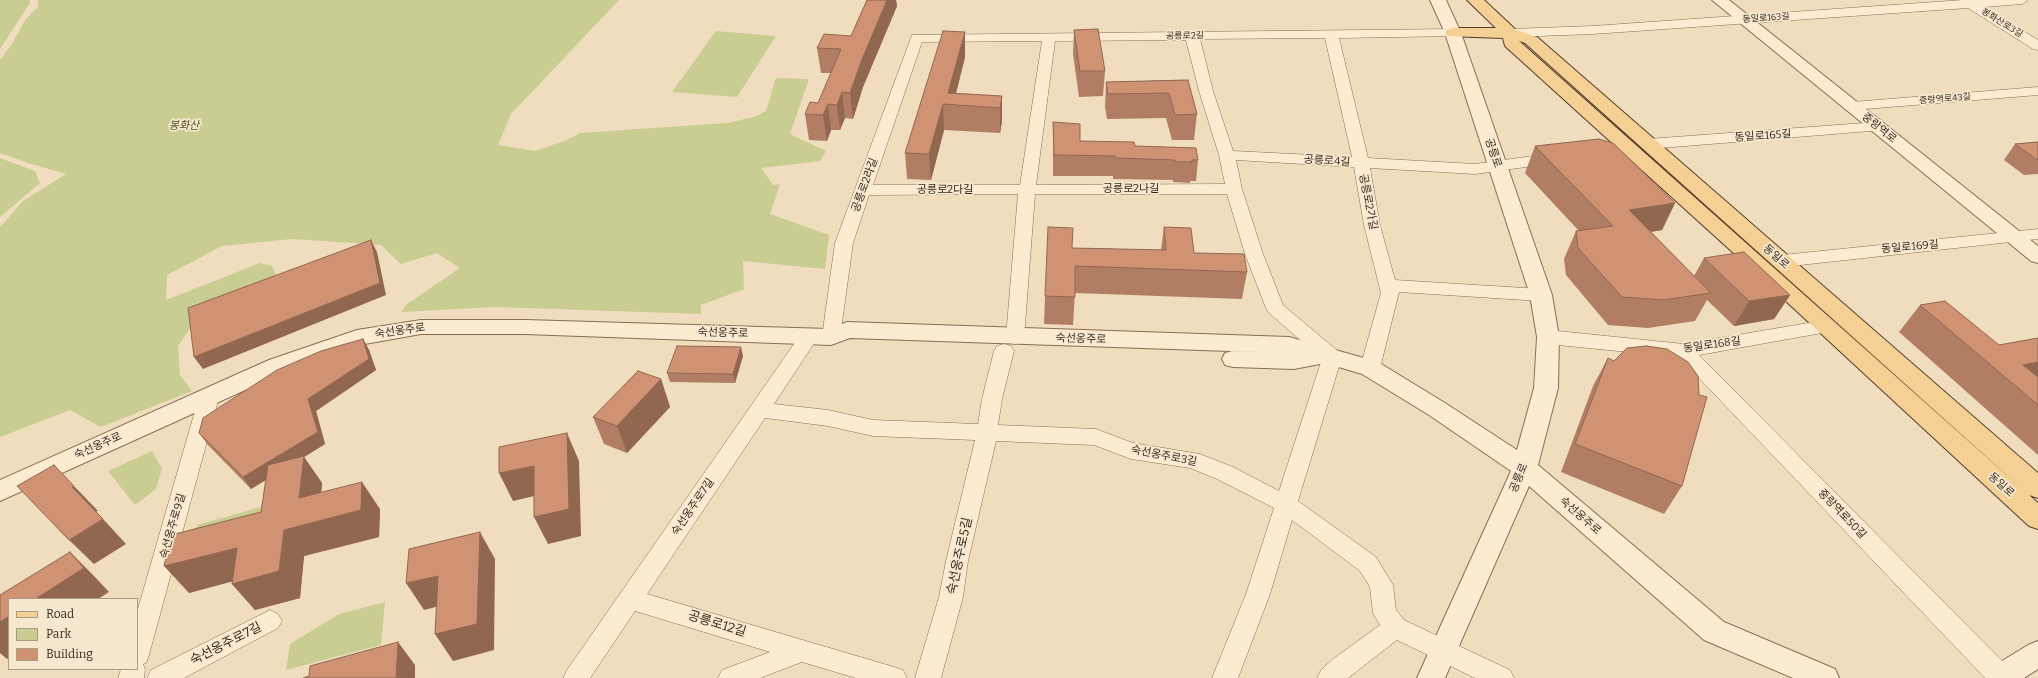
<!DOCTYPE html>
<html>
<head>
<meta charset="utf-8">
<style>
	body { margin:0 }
	#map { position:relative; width:2038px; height:678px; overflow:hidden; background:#efddbe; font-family:Bitter,serif }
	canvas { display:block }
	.legend { position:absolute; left:8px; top:598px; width:130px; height:72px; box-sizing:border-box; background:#f6e8ce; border:1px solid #aa9b87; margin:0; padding:5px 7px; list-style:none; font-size:12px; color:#37271c }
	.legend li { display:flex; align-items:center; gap:8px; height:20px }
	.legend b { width:20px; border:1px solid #aa9b87 }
</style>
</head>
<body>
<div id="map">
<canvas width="2038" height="678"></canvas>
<ul class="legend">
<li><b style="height:5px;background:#f4d094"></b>Road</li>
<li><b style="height:11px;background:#cacd92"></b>Park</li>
<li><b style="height:11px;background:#cf9373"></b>Building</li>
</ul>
</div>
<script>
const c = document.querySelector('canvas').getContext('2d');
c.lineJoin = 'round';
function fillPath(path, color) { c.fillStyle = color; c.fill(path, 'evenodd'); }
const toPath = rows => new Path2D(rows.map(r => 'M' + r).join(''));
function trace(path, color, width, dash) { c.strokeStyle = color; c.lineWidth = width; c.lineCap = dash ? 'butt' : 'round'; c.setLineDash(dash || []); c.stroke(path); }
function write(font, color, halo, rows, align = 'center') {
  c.font = font + ' Bitter,"Noto Sans KR",serif'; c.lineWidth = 3.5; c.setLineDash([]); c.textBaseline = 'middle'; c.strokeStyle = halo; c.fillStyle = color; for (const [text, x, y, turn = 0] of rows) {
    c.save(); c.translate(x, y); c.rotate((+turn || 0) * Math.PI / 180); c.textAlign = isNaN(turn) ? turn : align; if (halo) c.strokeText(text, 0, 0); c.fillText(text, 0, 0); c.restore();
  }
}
const green = toPath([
	[0,0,29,0,30,3,0,49],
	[38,0,619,0,511,114,498,145,535,151,567,140,580,133,727,123,754,117,766,111,776,78,809,79,790,134,826,151,820,161,761,168,773,185,780,184,770,214,829,235,825,269,743,261,744,289,701,305,701,314,495,307,401,312,407,304,460,268,437,253,401,264,381,245,292,239,222,246,167,275,166,300,260,263,272,266,278,280,199,315,178,346,180,375,192,391,101,427,70,410,0,437,0,227,23,201,66,174,28,163,0,153,0,60,12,44,25,20,38,7],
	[716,31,776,36,737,97,672,92],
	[0,158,35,171,40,183,0,217],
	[152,451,162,469,156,489,135,505,108,471],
	[261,507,258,534,191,553,197,525],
	[385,602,381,645,286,670,290,644,339,614]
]);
const minor = toPath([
	[1963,0,2028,0,2022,4,1984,7,2038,40,2038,50,2033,49,1968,8,1593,34,1510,37,1505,36,1503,33,1505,30,1510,29,1593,26,1963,0],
	[1453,29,1458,30,1460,33,1458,36,1339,38,1368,158,1475,164,1555,153,1561,155,1563,158,1561,161,1555,163,1475,174,1370,168,1380,225,1395,280,1541,289,1547,291,1550,295,1547,299,1541,301,1399,292,1380,368,1377,373,1370,375,1363,373,1360,368,1381,293,1364,225,1354,167,1236,160,1242,189,1263,254,1283,305,1339,352,1342,357,1298,501,1376,557,1393,585,1396,610,1404,620,1510,670,1514,678,1475,678,1397,640,1348,678,1317,678,1321,670,1333,659,1380,625,1373,613,1370,587,1360,571,1292,520,1270,594,1238,678,1212,678,1246,594,1274,508,1217,479,1190,468,1131,459,1094,445,996,441,968,561,963,597,941,678,915,678,939,597,946,561,975,440,873,436,828,426,765,418,647,594,894,667,903,670,907,678,856,678,802,662,760,678,718,678,722,670,770,652,635,611,590,678,563,678,567,670,803,331,810,329,817,331,819,336,774,404,828,410,873,420,978,424,982,399,994,351,997,346,1004,344,1011,346,1014,351,1002,399,998,425,1096,429,1133,443,1200,454,1233,467,1279,491,1322,359,1268,312,1266,308,1245,254,1227,194,1035,194,1024,337,1022,342,1015,344,1008,342,1006,337,1018,194,869,195,853,243,840,337,838,342,831,344,824,342,822,337,835,243,912,35,1453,29],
	[1325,38,1352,157,1233,151,1213,91,1200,39,1325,38],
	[1186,40,1199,91,1219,155,1225,184,1036,185,1055,41,1186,40],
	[1042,41,1020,185,873,185,922,42,1042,41],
	[2038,87,2038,95,1852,110,1847,109,1845,106,1847,103,1852,102,2038,87],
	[1878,122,1883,124,1886,127,1883,130,1648,149,1643,147,1640,144,1643,141,1648,139,1878,122],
	[2038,229,2038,239,1782,267,1776,265,1773,261,1776,257,1782,255,2038,229],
	[1826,320,1833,321,1835,326,1833,331,1699,355,2011,670,2015,678,1985,678,1679,357,1548,344,1541,342,1539,337,1541,332,1548,330,1684,344,1826,320],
	[209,390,216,392,219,397,149,655,146,663,143,664,145,669,144,678,118,678,121,669,137,669,137,612,199,397,202,392,209,390],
	[270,610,278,614,282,621,278,628,184,678,147,678,151,670,270,610]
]);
const tertiary = toPath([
	[1430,0,1446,0,1461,33,1552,295,1559,337,1558,388,1538,465,1724,622,1835,669,1839,678,1793,678,1704,640,1529,486,1445,678,1417,678,1511,471,1429,415,1362,374,1325,363,1294,369,1233,367,1225,365,1222,359,1225,353,1233,351,1289,353,850,338,831,345,525,334,421,334,359,345,285,372,0,501,0,480,269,360,357,330,421,320,525,320,829,329,847,322,1289,337,1378,362,1445,403,1517,450,1534,388,1537,337,1530,295,1445,33,1430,0],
	[1712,0,1729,0,2038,246,2038,263,2031,261,1712,0],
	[2038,641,2038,669,2024,678,1985,678,1989,669,2028,645,2038,641]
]);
const primary = toPath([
	[1467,0,1484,0,1516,30,1537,37,2038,473,2038,498,2029,495,1525,43,1519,41,2038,503,2038,529,2029,526,1749,267,1505,46,1503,38,1447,36,1445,33,1447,30,1453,28,1496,28,1467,0]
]);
const wall = toPath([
	[867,0,896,0,897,6,863,87,853,119,845,118,840,130,831,130,827,141,809,140,805,114,818,103,831,73,821,73,817,48,851,36],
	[1074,30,1105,71,1103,96,1079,97,1073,54],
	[965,32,965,57,956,93,1002,96,1002,121,1000,133,944,130,931,180,907,179,905,153],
	[1188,80,1197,114,1194,140,1172,140,1166,118,1107,119,1105,107,1106,82],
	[1053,122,1080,141,1135,146,1198,160,1196,181,1190,181,1190,183,1173,182,1173,180,1113,179,1113,176,1053,176],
	[2038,142,2038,174,2024,175,2004,160,2015,144],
	[1535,146,1675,203,1662,230,1651,232,1694,276,1704,258,1790,295,1774,319,1734,326,1707,300,1695,321,1648,328,1608,325,1566,275,1564,259,1576,231,1579,231,1525,173],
	[1164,227,1194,253,1247,272,1242,299,1075,293,1073,325,1044,324,1045,296,1072,248,1161,250],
	[1920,305,1999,345,2038,338,2038,455,1899,332],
	[363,339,369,350,376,370,316,411,325,444,304,457,322,483,321,492,380,509,379,537,304,556,300,598,255,610,232,584,232,581,189,593,261,512,266,480,251,489,208,445,199,433],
	[743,356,735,383,670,382,667,373],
	[1608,358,1614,361,1682,486,1664,514,1561,472,1593,386],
	[661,379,670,407,627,453,604,444,593,417]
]);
const shadedWall = toPath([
	[887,0,896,0,897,6,863,87,853,119,850,93,861,62],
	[965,32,965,57,953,105,948,93],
	[842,92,845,118,840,130,837,105],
	[1002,96,1002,121,1000,133,1000,108],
	[828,104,831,130,827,141,823,115],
	[943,104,944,130,931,180,929,154],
	[1675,203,1662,230,1616,237,1629,210],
	[371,240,377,252,386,295,203,369,194,357],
	[1790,295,1774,319,1734,326,1749,301],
	[363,339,369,350,376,370,316,411,325,444,304,457,322,483,319,521,362,482,380,509,379,537,304,556,300,598,255,610,232,584,284,530,299,498,303,457,251,489,243,477,308,399],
	[741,347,743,356,735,383,733,374],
	[2038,362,2038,385,2023,365],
	[661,379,670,407,627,453,617,426],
	[567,433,579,461,581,536,548,544,534,517],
	[534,466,547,493,513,501,499,473],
	[74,486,98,511,95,512,72,487],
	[103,519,126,544,94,564,69,540],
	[480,532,495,559,494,650,453,661,435,634],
	[237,548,260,574,189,593,164,566],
	[70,552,94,576,109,592,98,599,38,599,37,598],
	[438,576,455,602,424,610,406,583],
	[9,616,9,658,7,659,0,653,0,622],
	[398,642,415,665,415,678,396,678]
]);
const building = toPath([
	[867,0,887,0,861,62,850,93,842,92,837,105,828,104,823,115,805,114,810,102,818,103,841,49,817,48,824,34,851,36,867,0],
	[1098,29,1105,71,1080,71,1074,30,1098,29],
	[943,31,965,32,948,93,1002,96,1000,108,943,104,929,154,905,153,943,31],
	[1188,80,1197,114,1175,115,1169,93,1108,94,1106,82,1188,80],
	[1053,122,1080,124,1080,141,1134,142,1135,146,1196,148,1198,160,1192,160,1192,162,1175,162,1175,160,1115,158,1115,156,1054,155,1053,122],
	[1599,139,1613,143,1675,203,1629,210,1711,293,1663,300,1622,297,1578,248,1576,231,1613,226,1535,146,1599,139],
	[2038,142,2038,159,2036,159,2015,144,2038,142],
	[1048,227,1073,228,1072,248,1166,250,1164,227,1191,228,1194,253,1244,254,1247,272,1075,266,1075,297,1045,296,1048,227],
	[371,240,380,283,194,357,188,308,371,240],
	[1744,252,1790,295,1749,301,1704,258,1744,252],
	[1945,301,1999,345,2038,338,2038,362,2023,365,2038,377,2038,405,1920,305,1945,301],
	[363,339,369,359,308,399,318,432,243,477,199,433,203,418,277,370,321,351,363,339],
	[677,346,741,347,733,374,667,373,677,346],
	[1646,346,1667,349,1688,362,1698,376,1699,395,1707,397,1682,486,1575,444,1608,358,1614,361,1627,348,1646,346],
	[638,371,661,379,617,426,593,417,638,371],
	[567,433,569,509,534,517,534,466,499,473,499,447,567,433],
	[304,456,299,498,362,482,361,510,284,530,279,571,232,584,237,548,164,566,171,535,261,512,268,465,304,456],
	[54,465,74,486,72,487,103,519,69,540,17,486,54,465],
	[480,532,477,624,435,634,438,576,406,583,409,549,480,532],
	[70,552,84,568,37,598,38,599,9,599,9,616,0,622,0,595,70,552],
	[398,642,396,678,303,678,309,676,310,666,398,642]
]);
const farStreetnames = [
	["동일로163길",1766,18,-4],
	["봉화산로3길",2002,23,32],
	["공릉로2길",1185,36,-1],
	["중랑역로43길",1945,99,-5]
];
const parkNames = [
	["봉화산",184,126]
];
const streetNames = [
	["중랑역로",1879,128,39],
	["동일로165길",1763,136,-4],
	["공릉로",1493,153,71],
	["공릉로4길",1327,161,4],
	["공릉로2라길",865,185,-70],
	["공릉로2나길",1131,189],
	["공릉로2다길",945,190],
	["공릉로2가길",1368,202,79],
	["동일로169길",1910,247,-5],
	["동일로",1776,257,41],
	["숙선옹주로",400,331,-8],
	["숙선옹주로",723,333,2],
	["숙선옹주로",1081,339,2],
	["동일로168길",1712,345,-8],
	["숙선옹주로",98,446,-24],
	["숙선옹주로3길",1164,456,11],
	["공릉로",1519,478,-67],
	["동일로",2001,485,42],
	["숙선옹주로7길",693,507,-56],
	["중랑역로50길",1842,514,46],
	["숙선옹주로",1580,516,41],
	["숙선옹주로9길",173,526,-74]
];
const nearStreetnames = [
	["숙선옹주로5길",960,556,-78],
	["공릉로12길",717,624,17],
	["숙선옹주로7길",226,644,-27]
];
fillPath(green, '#cacd92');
trace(minor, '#886e56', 1);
trace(tertiary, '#886e56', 2);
trace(primary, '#553c2b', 2);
fillPath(minor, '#faebd1');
fillPath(tertiary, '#faebd1');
fillPath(primary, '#f4d094');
fillPath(wall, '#b27e63');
fillPath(shadedWall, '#916750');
fillPath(building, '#cf9373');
trace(building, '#916750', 1);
write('9px', '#37271c', '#f6e8ce', farStreetnames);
write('italic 11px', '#4a5421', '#f6e8ce', parkNames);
write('11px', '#37271c', '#f6e8ce', streetNames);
write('13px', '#37271c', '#f6e8ce', nearStreetnames);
</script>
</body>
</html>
